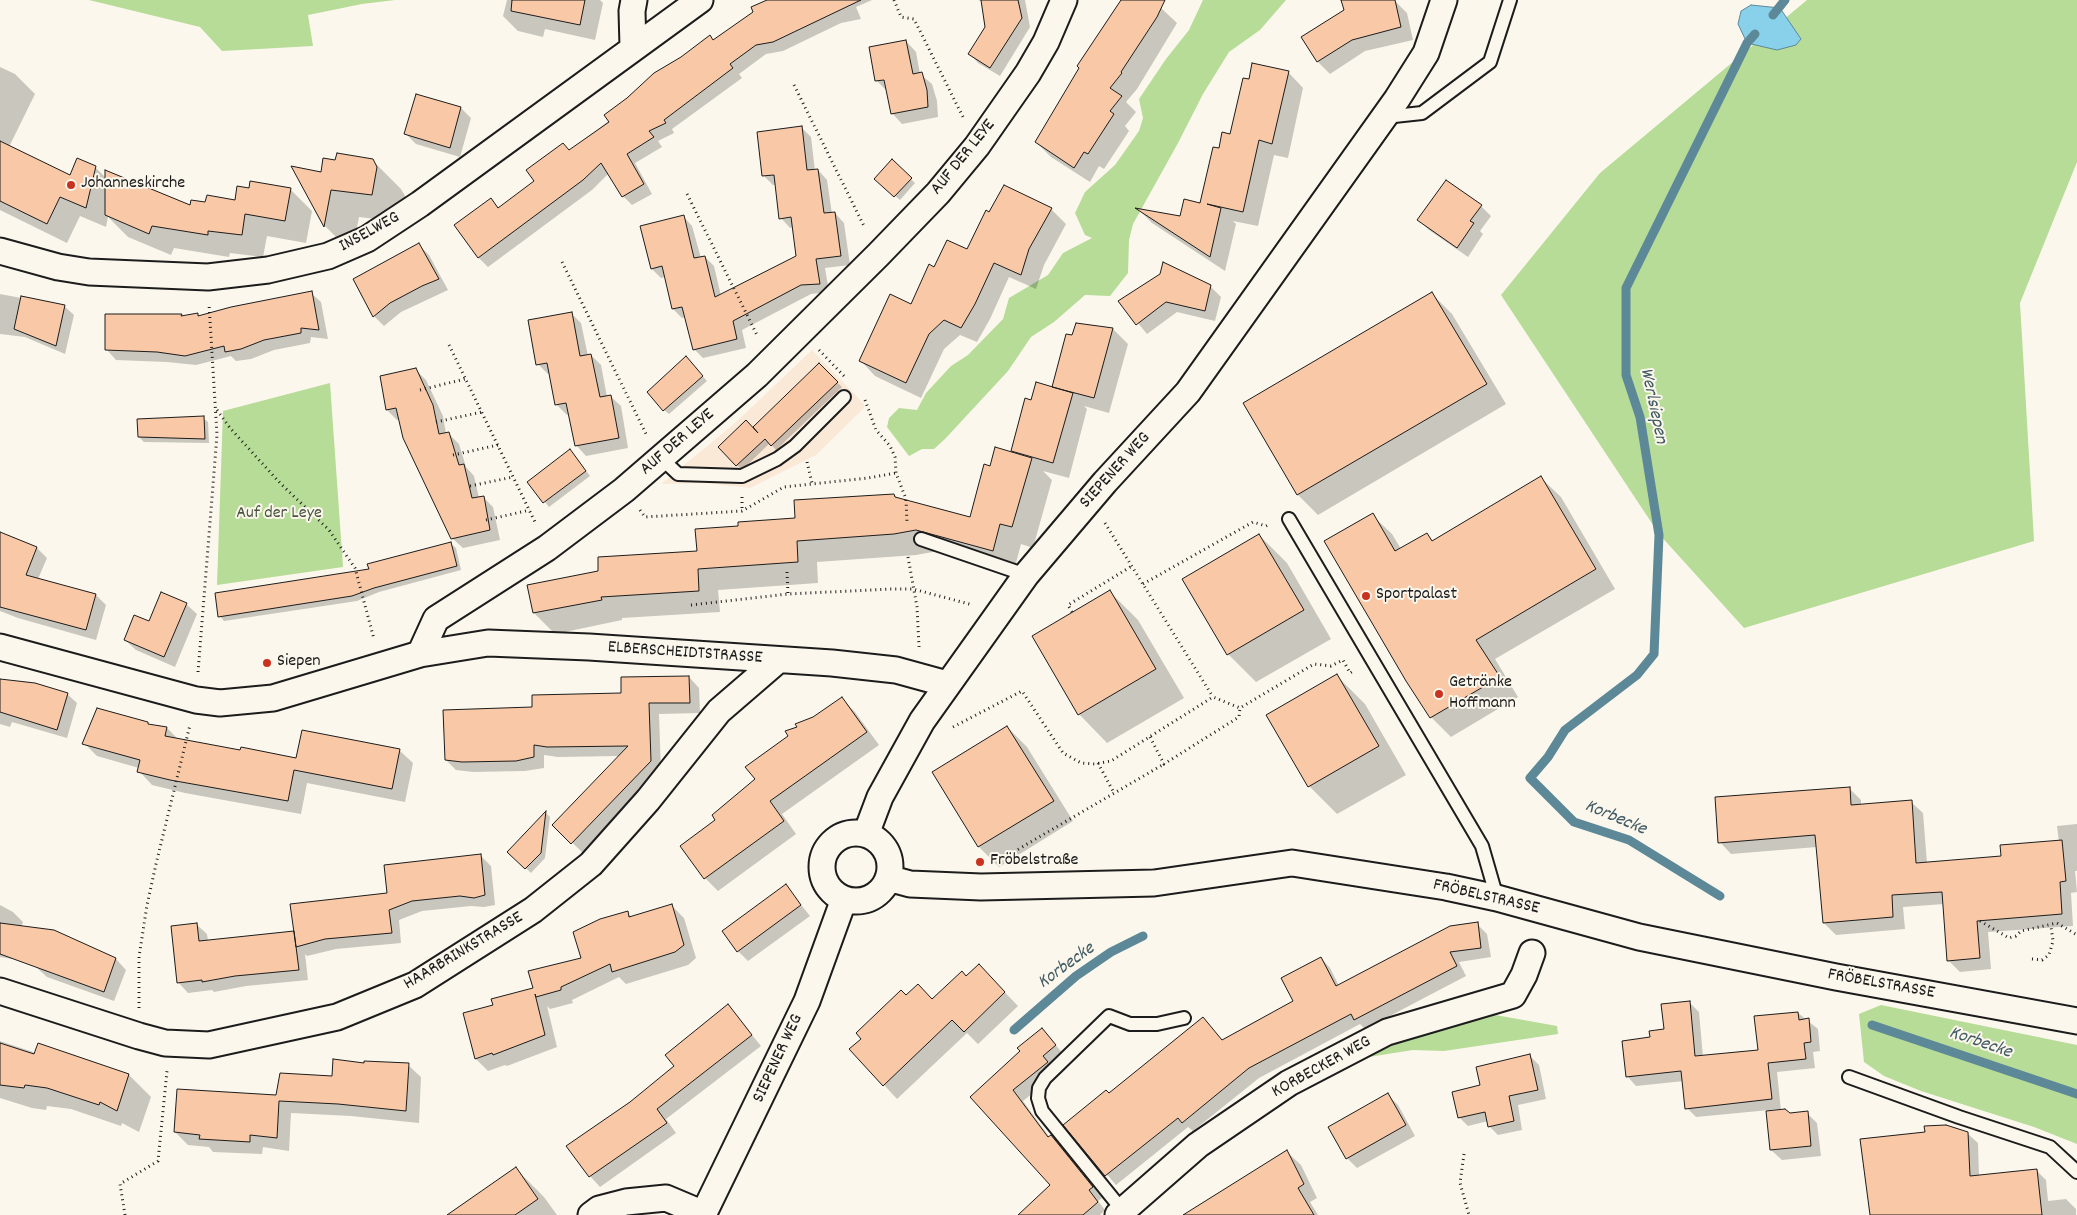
<!DOCTYPE html>
<html>
<head>
<meta charset="utf-8">
<style>
	body { margin:0 }
	canvas { display:block; background:#fbf7ec }
</style>
</head>
<body>
<canvas width="2077" height="1215"></canvas>
<script>
const c = document.querySelector('canvas').getContext('2d');
c.lineJoin = 'round';
function fillPath(path, color) { c.fillStyle = color; c.fill(path, 'evenodd'); }
const toPath = rows => new Path2D(rows.map(r => 'M' + r).join(''));
function trace(path, color, width, dash) { c.strokeStyle = color; c.lineWidth = width; c.lineCap = dash ? 'butt' : 'round'; c.setLineDash(dash || []); c.stroke(path); }
function write(font, color, halo, rows, align = 'center') {
  c.font = font + ' Dekko,sans-serif'; c.lineWidth = 4; c.setLineDash([]); c.textBaseline = 'middle'; c.strokeStyle = halo; c.fillStyle = color; for (const [text, x, y, turn = 0] of rows) {
    c.save(); c.translate(x, y); c.rotate((+turn || 0) * Math.PI / 180); c.textAlign = isNaN(turn) ? turn : align; if (halo) c.strokeText(text, 0, 0); c.fillText(text, 0, 0); c.restore();
  }
}
const built = toPath([
	[812,350,864,404,864,408,816,455,750,488,704,483,661,484,734,424]
]);
const green = toPath([
	[89,0,395,0,362,4,308,15,313,46,222,51,200,27],
	[1203,0,1286,0,1260,30,1229,52,1203,94,1178,143,1133,224,1129,240,1128,273,1110,296,1085,295,1054,322,1031,337,1008,371,945,439,934,449,922,449,909,456,887,427,889,418,899,408,917,410,926,393,951,366,968,355,1003,319,1009,298,1048,275,1063,253,1092,238,1085,235,1075,213,1085,192,1115,165,1139,131,1143,118,1139,99,1166,59,1189,30],
	[1807,0,2077,0,2077,162,2020,303,2034,541,1744,628,1659,534,1501,295,1600,173],
	[330,383,343,567,217,585,223,411],
	[1881,1005,2077,1045,2077,1144,2034,1127,1921,1091,1884,1076,1864,1062,1859,1014],
	[1484,1013,1557,1026,1558,1034,1444,1051,1413,1050,1356,1059,1419,1032]
]);
const water = toPath([
	[1751,5,1780,8,1801,39,1796,45,1777,50,1747,43,1738,24,1741,11,1751,5]
]);
const shadow = toPath([
	[507,0,600,0,603,3,595,40,545,29,543,37,518,31,503,16],
	[777,0,872,0,856,7,861,19,841,23,783,51,766,54,739,74,742,78,672,129,674,133,658,141,662,147,635,163,652,194,632,205,623,196,609,173,592,190,488,267,479,258,456,225,491,200,499,208,536,181,569,151,714,41],
	[978,0,1025,0,1030,27,1000,76,978,63,970,54,986,28,983,2],
	[1122,0,1150,0,1161,8,1177,23,1137,89,1126,102,1136,112,1125,126,1129,131,1104,169,1099,166,1090,182,1051,157,1036,142],
	[1343,0,1394,0,1407,13,1413,40,1365,51,1330,74,1318,62,1303,37,1345,11],
	[906,41,916,52,920,74,932,84,937,101,938,117,902,124,892,113,887,91,877,81],
	[0,67,15,74,35,94,9,147,70,177,95,167,106,178,191,207,206,203,236,201,250,190,290,189,312,211,306,243,267,236,263,257,230,253,229,257,174,248,171,255,128,237,108,217,106,227,80,216,67,243,0,210],
	[1288,72,1303,88,1288,158,1274,155,1258,226,1233,221,1236,224,1225,271,1152,223,1139,210,1181,217,1201,204,1219,150,1231,135,1250,81],
	[417,95,461,108,471,118,460,157,416,144,406,134],
	[801,127,811,137,815,171,818,170,827,180,832,214,835,213,844,223,850,265,825,268,829,292,811,294,742,330,746,348,703,358,694,349,686,317,682,318,673,309,665,277,661,278,652,269,683,216,692,226,701,258,705,257,714,266,721,296,797,257,793,227,790,228,781,218,776,185,773,185,764,176,758,134],
	[372,160,401,189,405,196,400,222,359,217,352,253,325,226,294,168,322,173,336,161],
	[892,161,915,183,900,200,881,184],
	[1481,206,1491,216,1480,231,1483,234,1468,257,1429,230,1419,220],
	[1051,209,1066,224,1044,265,1036,289,1009,277,990,319,977,342,960,335,944,349,921,398,875,376,860,360,911,306,935,268,968,251,989,213],
	[419,245,429,255,448,290,401,312,384,326,374,316,354,280],
	[1210,286,1221,297,1215,321,1177,312,1147,334,1120,301],
	[311,293,321,302,328,339,311,337,310,343,274,350,251,359,236,361,231,356,196,365,167,362,116,360,107,350,181,315,183,317,198,314,200,317],
	[0,294,64,306,74,315,65,354,25,337,0,334],
	[1432,294,1452,314,1506,404,1318,515,1298,495,1244,404],
	[571,313,581,323,588,356,591,355,601,365,607,397,610,396,621,406,628,448,586,456,576,445,570,414,567,415,557,405,550,374,548,374,538,364],
	[1077,325,1113,329,1128,344,1109,413,1084,406,1087,409,1069,478,1043,471,1052,480,1033,548,1021,544,1014,571,938,551,916,555,817,562,818,583,718,590,720,612,622,618,622,620,555,634,534,613,698,552,740,527,796,520,894,495,898,500,971,519,991,467,1016,455,1012,451,1032,401,1053,389],
	[690,362,707,381,669,414,664,410],
	[819,365,842,387,776,450,770,443,742,470,719,447,760,436],
	[416,370,426,380,443,416,446,434,449,434,459,444,466,467,474,476,479,498,483,497,493,507,500,540,463,548,452,538,400,419,397,420,387,410],
	[203,418,208,422,209,443,144,442,139,437],
	[575,456,590,476,549,507,529,482],
	[1541,478,1561,497,1615,589,1495,659,1518,697,1451,737,1431,717,1407,680,1372,515,1392,534,1401,549,1427,535,1434,542],
	[0,533,37,548,47,558,38,579,96,595,106,605,96,640,18,618,0,611],
	[1259,535,1287,563,1331,639,1256,682,1228,654],
	[451,544,456,548,461,570,379,592,357,601,224,621,220,616],
	[1110,592,1138,620,1184,698,1107,743,1079,714],
	[186,604,197,614,175,667,136,650,125,640,149,622],
	[1337,676,1365,704,1406,775,1337,814,1309,786],
	[689,677,699,688,700,713,659,714,661,772,583,853,554,825,620,756,558,757,544,755,544,768,525,771,473,772,456,770,446,760,534,708,623,694],
	[0,679,67,694,77,703,67,738,12,722,10,727,0,724],
	[842,699,855,712,879,745,782,814,796,834,718,891,705,878,717,821,757,780,789,736],
	[148,724,150,726,167,728,179,740,241,752,297,759,399,750,413,763,405,802,307,783,301,814,185,793,152,785,139,771,139,768,97,756,84,743],
	[1007,727,1027,747,1073,821,999,867,979,847,934,773],
	[1849,788,1861,800,1861,805,1911,802,1923,813,1927,863,2002,857,2059,842,2057,826,2077,824,2077,871,2075,871,2077,892,2071,893,2073,926,1988,932,1991,969,1960,972,1948,960,1944,904,1903,907,1905,929,1836,935,1824,923,1817,847,1731,854,1720,842],
	[546,813,550,817,545,858,531,873,509,852],
	[481,856,491,866,495,905,484,907,471,906,422,911,399,920,401,943,336,949,307,956,305,954,308,980,246,986,214,992,212,990,188,993,178,982,196,924,207,934,208,941,293,933],
	[786,886,810,916,748,961,738,951],
	[0,905,13,912,23,922,21,927,54,931,116,959,126,970,114,1001,47,977,36,967,38,963,0,957],
	[672,906,684,918,696,958,688,965,626,984,619,977,572,1000,573,1003,550,1009,547,1006,557,1047,507,1066,505,1065,488,1071,476,1059,464,1014,494,1006,535,989,582,959,627,913,632,917],
	[1477,924,1487,934,1491,957,1459,962,1466,976,1365,1029,1360,1024,1259,1078,1193,1131,1188,1127,1116,1185,1065,1125,1109,1094,1203,1018,1223,1041,1295,1002,1321,958,1330,968,1339,986],
	[966,978,992,979,1018,1006,978,1044,967,1033,897,1099,851,1049,906,997,933,1000],
	[1689,1002,1699,1012,1703,1057,1759,1051,1798,1013,1818,1029,1820,1051,1813,1052,1815,1068,1777,1072,1781,1111,1789,1115,1807,1113,1817,1123,1821,1156,1782,1160,1771,1150,1768,1112,1780,1111,1780,1109,1696,1117,1687,1108,1684,1081,1636,1086,1627,1076,1651,1038,1665,1030],
	[728,1005,761,1046,666,1119,676,1133,600,1187,590,1176,631,1103,675,1066],
	[1042,1029,1065,1056,1058,1073,1023,1101,1050,1138,1061,1147,1102,1198,1098,1201,1105,1210,1100,1215,1020,1215,1051,1185,972,1097,1022,1052],
	[0,1041,36,1053,39,1045,129,1075,151,1097,139,1132,122,1123,121,1126,71,1109,47,1106,46,1110,32,1108,0,1098],
	[1530,1056,1539,1065,1546,1099,1518,1105,1522,1130,1498,1135,1489,1126,1488,1121,1468,1126,1459,1117,1481,1086],
	[408,1065,421,1077,419,1123,351,1116,291,1113,289,1151,263,1147,262,1154,213,1152,209,1147,188,1145,175,1132,334,1078],
	[1388,1095,1398,1105,1415,1136,1357,1168,1347,1158],
	[1968,1134,1978,1143,1979,1177,2037,1171,2046,1180,2048,1201,2066,1199,2076,1209,2076,1215,1870,1215],
	[1287,1152,1301,1165,1317,1198,1310,1202,1318,1215,1202,1215],
	[516,1169,544,1197,557,1215,457,1215,457,1208,467,1201,504,1179]
]);
const stream = toPath([
	[1773,15,1785,0],
	[1720,896,1629,840,1574,822,1530,778,1548,757,1565,730,1637,675,1654,654,1659,535,1640,417,1626,375,1626,288,1747,43,1755,34],
	[1872,1025,2077,1094],
	[1014,1030,1076,976,1111,952,1143,936]
]);
const building = toPath([
	[512,0,585,0,580,25,511,11,512,0],
	[767,0,861,0,773,42,756,45,730,64,733,68,664,120,666,123,649,131,654,137,627,154,644,184,622,197,601,163,583,180,478,258,454,225,491,198,498,208,534,181,526,170,563,143,569,150,609,122,604,115,627,98,654,73,681,57,710,35,713,40,753,12,751,7,767,0],
	[981,0,1018,0,1022,18,990,68,968,54,985,27,981,0],
	[1121,0,1165,0,1157,17,1121,72,1122,73,1110,88,1122,96,1110,111,1114,114,1088,154,1084,152,1074,168,1035,142,1079,68,1077,66,1121,0],
	[1341,0,1395,0,1401,27,1352,40,1317,62,1301,37,1344,10,1341,0],
	[906,40,913,74,922,72,927,90,928,107,891,114,884,80,875,81,869,47,906,40],
	[1252,63,1289,71,1272,144,1259,140,1243,212,1207,204,1221,208,1210,257,1135,208,1180,216,1184,199,1200,203,1213,147,1219,148,1222,132,1230,134,1243,78,1249,79,1252,63],
	[416,94,461,107,450,148,404,134,416,94],
	[802,126,807,170,818,169,824,213,835,212,841,256,816,259,820,284,801,285,733,321,737,339,693,350,682,307,672,309,662,266,651,269,640,226,684,215,694,258,705,256,715,297,796,256,791,217,779,219,774,175,762,176,757,132,802,126],
	[0,141,70,175,77,158,96,166,86,208,60,197,47,224,0,201,0,141],
	[337,153,373,159,377,167,372,195,331,190,324,227,291,166,321,172,323,158,335,160,337,153],
	[892,159,912,178,894,197,874,179,892,159],
	[105,170,190,205,191,200,205,202,207,195,235,200,237,186,249,188,250,181,291,188,285,221,245,214,242,235,208,231,208,235,152,226,149,234,105,215,105,170],
	[1446,180,1482,205,1470,221,1474,223,1457,248,1417,220,1446,180],
	[1004,185,1052,208,1029,249,1021,275,994,263,975,304,961,328,944,320,929,334,906,383,859,361,890,294,911,304,929,264,934,267,947,240,967,249,986,210,989,212,1004,185],
	[419,243,439,279,422,286,390,303,373,317,353,279,419,243],
	[1163,262,1211,285,1205,311,1166,302,1136,325,1118,301,1160,274,1163,262],
	[312,291,319,330,301,328,301,333,264,340,241,349,225,352,224,346,185,356,157,352,105,350,105,314,182,314,181,316,198,313,198,316,231,307,312,291],
	[1432,292,1487,384,1297,495,1243,403,1432,292],
	[21,296,65,305,56,346,14,329,21,296],
	[572,312,580,356,591,354,600,397,611,395,619,438,575,446,566,403,555,405,547,363,536,365,528,320,572,312],
	[1076,323,1113,328,1094,398,1052,387,1066,334,1072,335,1076,323],
	[686,356,703,376,663,411,647,392,686,356],
	[819,363,838,382,771,446,765,439,736,466,718,447,746,420,758,433,753,427,819,363],
	[416,368,433,405,439,434,449,432,459,465,464,464,472,498,484,496,490,530,451,539,403,438,396,408,386,410,380,376,416,368],
	[1036,382,1073,393,1053,463,1011,451,1025,398,1031,400,1036,382],
	[204,416,205,439,138,437,137,419,204,416],
	[995,447,1032,458,1012,527,1000,524,993,551,916,530,894,534,797,541,798,562,698,569,699,591,601,597,602,600,533,613,527,585,598,571,598,557,697,551,695,529,738,526,738,522,795,518,794,500,894,494,895,497,970,517,984,464,990,466,995,447],
	[570,449,586,471,543,503,527,482,570,449],
	[1541,476,1596,569,1476,640,1500,677,1430,718,1406,681,1324,541,1373,513,1395,551,1427,533,1432,541,1541,476],
	[0,532,37,547,26,575,96,594,86,630,0,607,0,532],
	[1259,534,1304,610,1227,655,1182,579,1259,534],
	[451,542,457,566,374,588,352,596,218,617,215,593,369,569,367,564,451,542],
	[1110,590,1156,669,1078,715,1032,636,1110,590],
	[161,592,187,603,164,657,124,640,134,615,149,621,161,592],
	[1337,674,1379,746,1308,787,1266,715,1337,674],
	[689,676,690,703,649,703,651,761,571,844,552,825,628,746,547,747,534,745,534,757,516,761,462,762,445,760,443,710,532,707,532,695,621,693,621,677,689,676],
	[0,679,35,683,68,693,57,730,0,712,0,679],
	[842,697,867,732,770,801,784,821,704,879,680,846,715,820,712,815,755,779,745,767,788,736,785,731,797,727,795,724,813,717,842,697],
	[97,708,148,722,148,724,167,727,165,736,240,750,241,747,296,758,302,730,400,749,392,789,294,770,288,801,170,780,137,772,140,760,82,744,97,708],
	[1007,726,1054,801,978,847,932,772,1007,726],
	[1850,787,1851,805,1912,800,1916,863,2001,856,2000,845,2062,840,2066,881,2060,882,2062,914,1977,921,1980,958,1947,961,1942,892,1892,895,1893,917,1823,923,1815,835,1718,843,1715,797,1850,787],
	[546,811,541,853,525,869,507,852,546,811],
	[481,854,485,895,474,898,460,896,412,901,389,910,392,933,325,939,296,947,290,904,387,893,384,865,481,854],
	[786,884,801,905,737,952,722,931,786,884],
	[672,904,684,945,675,952,612,972,610,964,561,987,561,990,536,997,535,994,545,1035,493,1055,492,1053,475,1059,463,1013,493,1005,491,999,533,988,528,971,581,958,573,932,600,919,628,911,629,917,672,904],
	[1478,922,1481,948,1450,952,1457,966,1354,1020,1351,1014,1249,1068,1182,1123,1178,1118,1105,1176,1063,1125,1106,1090,1109,1093,1203,1017,1222,1040,1293,1001,1281,978,1321,957,1336,986,1450,926,1478,922],
	[0,923,54,930,116,958,104,992,0,954,0,923],
	[197,923,199,941,294,931,299,970,235,976,202,982,202,980,177,983,171,926,197,923],
	[979,964,1005,992,964,1032,952,1020,883,1086,849,1049,861,1039,856,1033,901,990,906,995,918,984,932,999,962,971,966,976,979,964],
	[1690,1001,1695,1056,1758,1050,1754,1016,1798,1012,1799,1020,1809,1018,1811,1042,1804,1043,1806,1059,1768,1063,1772,1099,1685,1109,1681,1071,1626,1077,1622,1041,1650,1037,1649,1031,1664,1029,1661,1004,1690,1001],
	[728,1004,752,1035,657,1109,667,1123,589,1177,566,1146,630,1102,674,1066,665,1055,728,1004],
	[1042,1028,1056,1045,1043,1056,1048,1062,1013,1090,1048,1137,1051,1135,1093,1187,1089,1190,1098,1202,1083,1215,1018,1215,1050,1185,970,1097,1020,1051,1017,1048,1042,1028],
	[0,1043,34,1054,38,1043,129,1074,117,1111,100,1102,99,1105,47,1088,25,1085,24,1088,0,1085,0,1043],
	[1530,1054,1538,1090,1509,1096,1514,1121,1488,1127,1485,1112,1458,1118,1452,1092,1480,1085,1476,1067,1530,1054],
	[333,1059,364,1063,364,1061,409,1063,406,1111,338,1104,279,1101,277,1138,250,1135,250,1142,199,1139,200,1135,174,1132,177,1089,276,1095,280,1073,332,1076,333,1059],
	[1388,1093,1406,1125,1346,1159,1328,1127,1388,1093],
	[1785,1109,1790,1113,1808,1111,1811,1146,1770,1150,1766,1111,1785,1109],
	[1946,1125,1968,1132,1970,1176,2037,1169,2042,1215,1870,1215,1860,1139,1925,1132,1924,1126,1946,1125],
	[1287,1150,1304,1184,1298,1188,1314,1215,1183,1215,1287,1150],
	[516,1167,538,1199,515,1215,447,1215,516,1167]
]);
const path = toPath([
	[894,0,901,17,914,19,963,117],
	[794,85,865,228],
	[687,194,758,337],
	[562,262,646,434],
	[449,345,535,522],
	[819,350,844,376],
	[420,390,465,379],
	[865,400,876,430,890,446,895,457,896,473,906,499,907,523],
	[217,410,230,428,280,483,329,530,355,568,374,639],
	[436,422,482,412],
	[453,455,498,445],
	[807,462,812,483],
	[470,486,513,477],
	[742,497,742,511],
	[640,510,645,517,742,511,784,487,868,478,896,473],
	[486,520,530,510],
	[1105,523,1213,697],
	[908,557,917,607,919,647],
	[787,572,788,594],
	[1143,584,1253,522,1266,526,1270,524],
	[691,605,788,594,890,589,913,589,973,605],
	[1072,612,1068,605,1132,566],
	[198,672,217,435,209,304],
	[953,727,1022,691,1063,753,1081,763,1095,764,1111,761,1213,697,1240,708,1314,664,1331,666,1343,660,1350,673,1355,670],
	[1150,737,1164,764,1239,717,1240,708],
	[1098,763,1114,793],
	[1005,857,1164,764],
	[1980,921,2009,938,2016,936,2021,931,2057,923,2077,935],
	[2032,959,2042,960,2049,955,2053,941,2051,926],
	[139,1008,139,957,147,905,156,864,190,725],
	[1464,1154,1460,1183,1469,1215],
	[125,1215,120,1184,158,1161,167,1071]
]);
const lane = toPath([
	[1385,117,1422,113,1490,62,1510,0],
	[661,458,678,474,742,476,777,459,795,446,844,397],
	[1289,519,1482,846,1497,898],
	[921,539,1026,575],
	[1849,1077,1959,1117,2050,1147,2077,1172],
	[1123,1211,1042,1111,1038,1098,1039,1088,1045,1078,1109,1016,1130,1024,1157,1024,1184,1018]
]);
const street = toPath([
	[633,47,632,11,634,0],
	[0,251,58,267,89,272,208,277,268,270,328,256,367,239,420,204,700,0],
	[0,647,196,700,220,703,273,698,420,654,488,643,589,647,832,663,896,670,947,684],
	[420,654,436,619,547,548,624,490,757,375,878,255,938,193,977,146,1028,73,1046,42,1064,0],
	'822 867a34 34 0 1 1 68 0a34 34 0 1 1-68 0Z',
	[866,834,880,797,922,721,1026,575,1105,482,1188,392,1397,99,1426,53,1444,0],
	[888,878,910,884,981,887,1154,883,1292,863,1446,887,1497,898,1639,937,1836,977,2077,1021],
	[0,991,139,1036,165,1043,209,1045,337,1017,415,985,533,910,591,864,648,800,719,711,777,661],
	[591,1215,599,1209,626,1202,666,1198,704,1214],
	[703,1215,807,1001,844,899],
	[1118,1215,1198,1145,1289,1083,1387,1032,1513,995,1524,975,1532,953]
]);
const markers = [
	[71,185,5,"#c8321e"],
	[1366,596,5,"#c8321e"],
	[267,663,5,"#c8321e"],
	[1439,694,5,"#c8321e"],
	[980,862,5,"#c8321e"]
];
const streetNames = [
	["AUF DER LEYE",964,158,-51],
	["INSELWEG",370,233,-29],
	["AUF DER LEYE",678,443,-41],
	["SIEPENER WEG",1116,471,-48],
	["ELBERSCHEIDTSTRASSE",685,654,4],
	["FRÖBELSTRASSE",1486,898,13],
	["HAARBRINKSTRASSE",464,952,-31],
	["FRÖBELSTRASSE",1881,985,10],
	["SIEPENER WEG",779,1059,-65],
	["KORBECKER WEG",1322,1068,-29]
];
const poiNames = [
	["Johanneskirche",81,185],
	["Sportpalast",1376,596],
	["Siepen",277,663],
	["Getränke",1449,684],
	["Hoffmann",1449,705],
	["Fröbelstraße",990,862]
];
const parkNames = [
	["Auf der Leye",279,515]
];
const waterNames = [
	["Werlsiepen",1652,406,78],
	["Korbecke",1615,819,23],
	["Korbecke",1067,967,-36],
	["Korbecke",1980,1044,19]
];
fillPath(built, '#fae9d7');
fillPath(green, '#b6dc97');
fillPath(water, '#89d0ea');
trace(water, '#5d8898', 1);
fillPath(shadow, '#0003');
trace(stream, '#5d8898', 9);
fillPath(building, '#f8c8a7');
trace(building, '#1c1c1c', 1);
trace(lane, '#1c1c1c', 16);
trace(street, '#1c1c1c', 29);
trace(path, '#1c1c1c', 3, [1, 4]);
trace(lane, '#fbf7ec', 12);
trace(street, '#fbf7ec', 25);
for (const [x, y, r, color] of markers) { const dot = new Path2D(); dot.arc(x, y, r, 0, 2 * Math.PI); c.fillStyle = color; c.fill(dot); trace(dot, '#fbf7ec', 2); }
write('18px', '#1c1c1c', '#fbf7ec', streetNames);
write('18px', '#1c1c1c', '#fbf7ec', poiNames, 'left');
write('18px', '#4a5641', '#fbf7ec', parkNames);
write('italic 19px', '#425b64', '#fbf7ec', waterNames);
</script>
</body>
</html>
